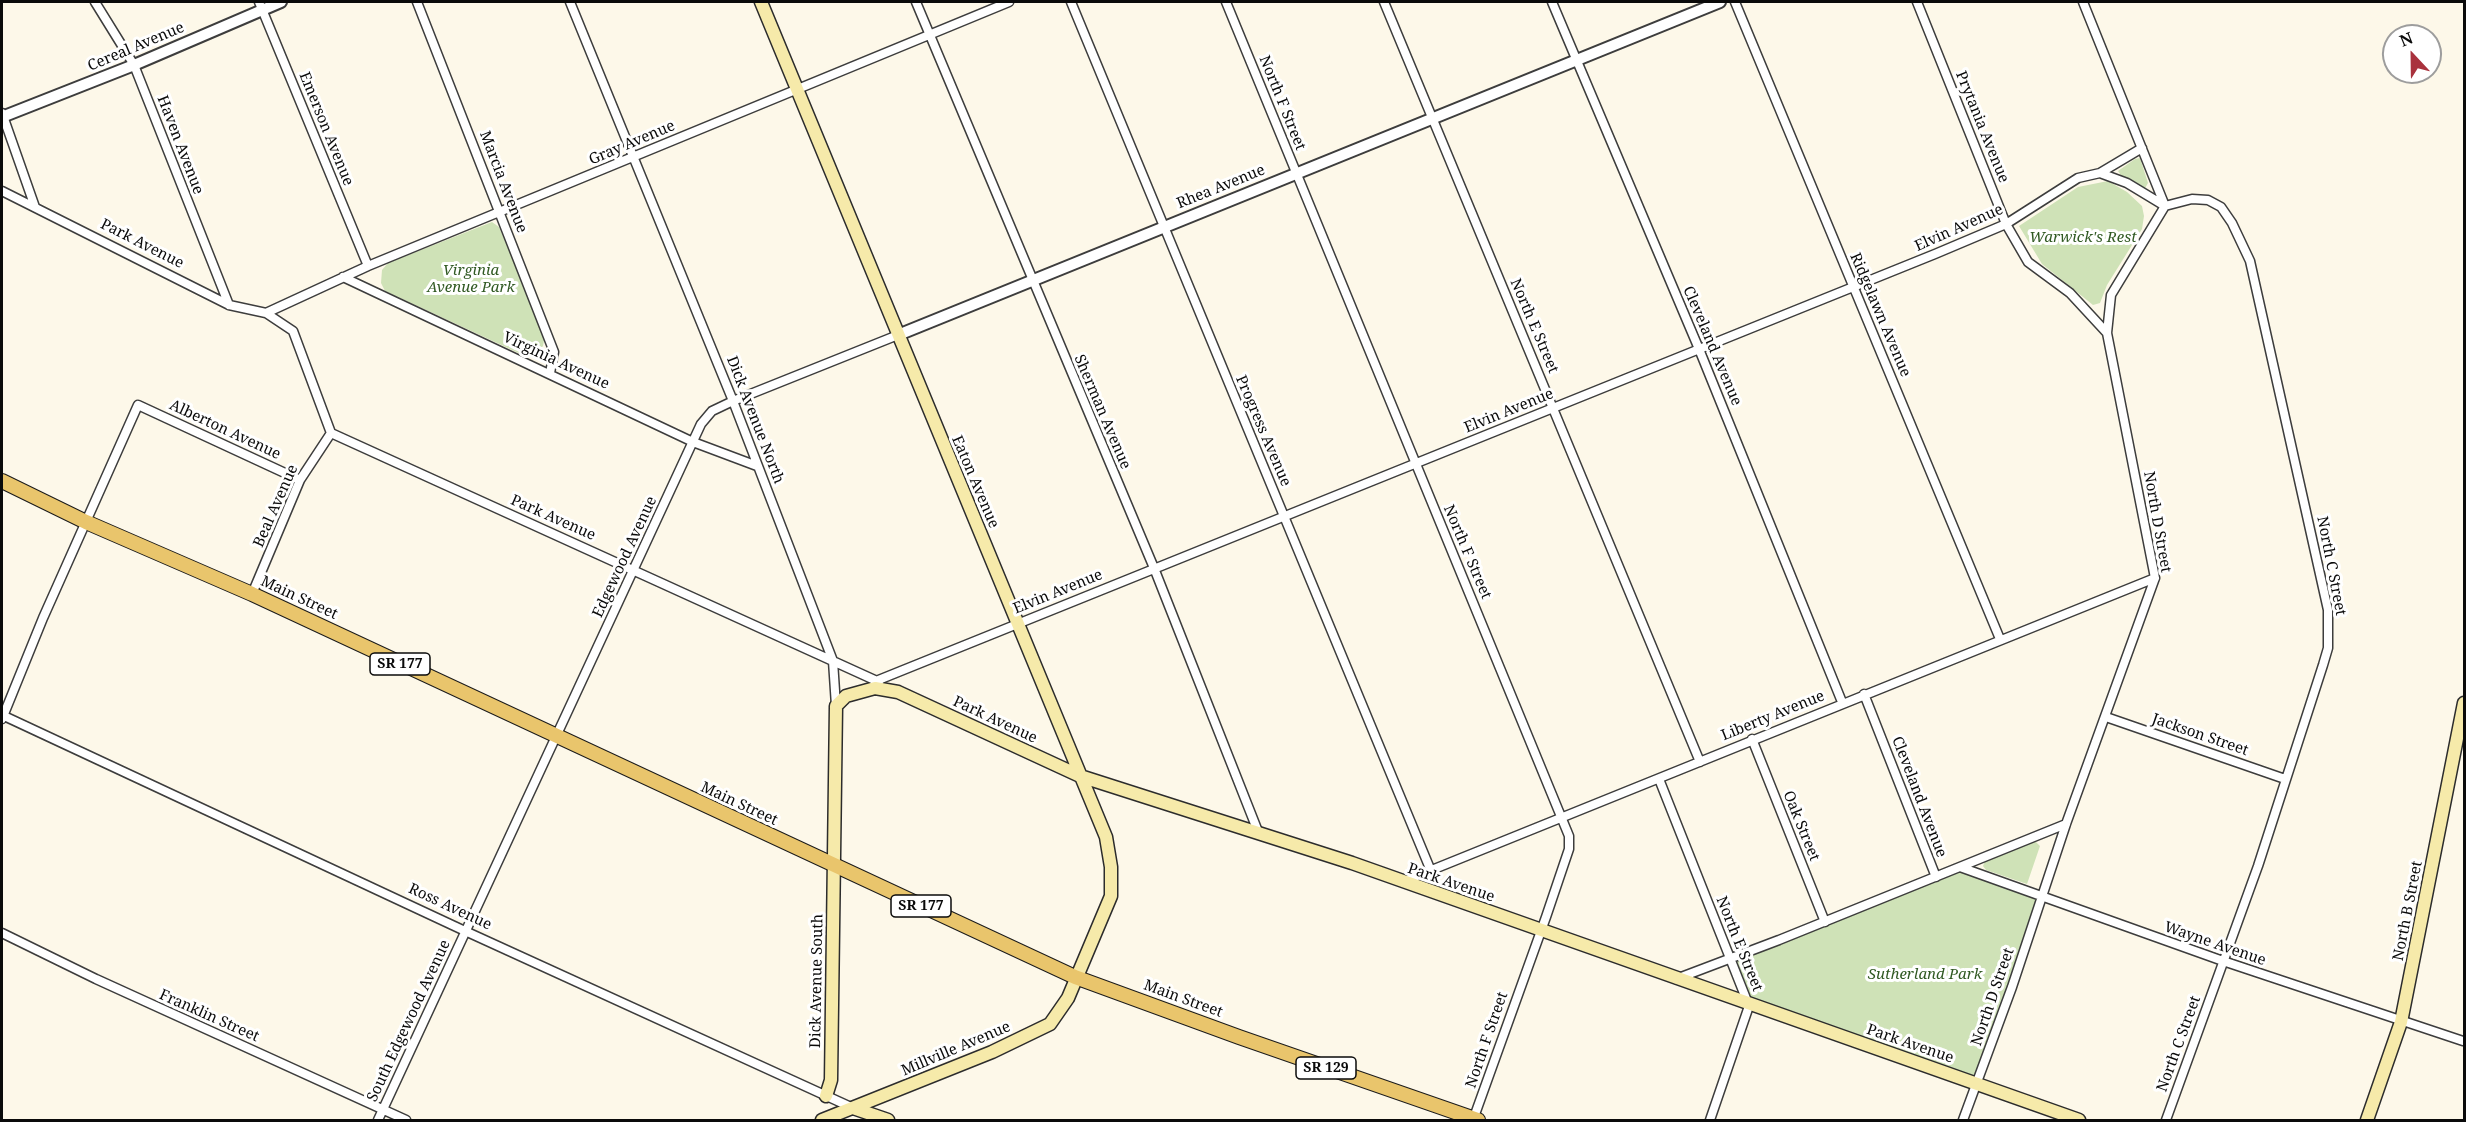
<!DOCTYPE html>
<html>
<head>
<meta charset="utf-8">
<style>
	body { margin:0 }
	#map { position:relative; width:2466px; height:1122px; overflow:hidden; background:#fdf8e9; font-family:"Noto Serif",serif }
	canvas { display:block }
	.frame { position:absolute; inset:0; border:3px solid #0a0a0a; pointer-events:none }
	.north { position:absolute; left:2382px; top:24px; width:60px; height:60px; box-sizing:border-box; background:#fff; border:2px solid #9d9d9d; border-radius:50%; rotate:338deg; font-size:16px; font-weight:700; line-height:24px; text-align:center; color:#0a0a0a }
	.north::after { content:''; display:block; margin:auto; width:21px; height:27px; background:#a9323d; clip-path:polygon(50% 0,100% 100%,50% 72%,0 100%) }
</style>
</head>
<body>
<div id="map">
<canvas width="2466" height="1122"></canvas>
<div class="frame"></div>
<div class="north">N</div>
</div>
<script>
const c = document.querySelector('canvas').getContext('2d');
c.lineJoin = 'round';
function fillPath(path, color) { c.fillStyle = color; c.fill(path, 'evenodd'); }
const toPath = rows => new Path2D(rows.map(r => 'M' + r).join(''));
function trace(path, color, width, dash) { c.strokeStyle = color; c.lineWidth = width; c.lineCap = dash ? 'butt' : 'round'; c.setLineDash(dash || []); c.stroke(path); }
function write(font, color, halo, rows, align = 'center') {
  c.font = font + ' "Noto Serif",serif'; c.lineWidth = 6; c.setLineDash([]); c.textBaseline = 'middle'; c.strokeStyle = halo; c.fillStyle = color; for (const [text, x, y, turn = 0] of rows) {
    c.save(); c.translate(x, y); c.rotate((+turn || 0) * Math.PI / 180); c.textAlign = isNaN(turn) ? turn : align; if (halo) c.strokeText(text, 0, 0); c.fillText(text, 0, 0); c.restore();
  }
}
const green = toPath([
	[2140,158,2148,183,2144,190,2122,177,2118,171,2135,159],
	[2108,181,2127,192,2142,206,2144,216,2142,229,2107,285,2100,303,2093,305,2042,264,2019,226,2078,187],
	[492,222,499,227,545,335,543,346,537,353,525,356,385,291,381,283,382,270,388,263],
	[2035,841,2040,846,2027,884,1986,870,1983,866,1985,861],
	[1960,867,2041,895,1976,1083,1749,1006,1731,958]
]);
const minor = toPath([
	[95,2,134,65,229,305],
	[259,2,368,266],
	[417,2,554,352,550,373],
	[570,2,733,401,833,661,836,706],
	[916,2,1154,568,1259,834],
	[1071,2,1431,871],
	[1226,2,1569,836,1569,849,1546,917,1473,1120],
	[1384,2,1700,762],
	[1552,2,1699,349,1842,702],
	[1735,2,2000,639],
	[1917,2,2006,224,2028,262,2070,293,2107,333],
	[2083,2,2165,206],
	[2,113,35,207],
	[2100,173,2127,183,2165,206,2192,199,2208,200,2221,207,2232,223,2250,261,2328,610,2328,648,2323,665,2258,866,2166,1120],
	[2,191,229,305,266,313,293,331,331,433,879,682],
	[343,277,693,442,757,466],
	[266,313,368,266,1009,2],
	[252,594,300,480,331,433],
	[876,681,1935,254,2006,224,2078,178,2100,173,2142,148],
	[1864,694,1936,877],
	[2,715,465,931,853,1108],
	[2106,717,2285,779],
	[2,719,43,618,138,405,300,480],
	[1752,739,1825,922],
	[1659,779,1749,1006,1710,1120],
	[1960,867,2223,961,2463,1041],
	[1402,882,2155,578],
	[2,933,96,979,406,1120],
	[1676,979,1779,940,2066,824],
	[378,1120,701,424,712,411,733,401,898,335],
	[1963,1120,2012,987,2066,824,2155,578,2107,333,2111,295,2165,206]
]);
const tertiary = toPath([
	[2,117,134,65,281,2],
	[898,335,1720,2]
]);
const secondary = toPath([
	[761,2,1106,837,1111,867,1111,896,1068,998,1050,1024,992,1052,822,1120],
	[826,1096,831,1080,836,706,846,696,875,688,898,692,1080,776,1352,863,2079,1120],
	[853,1108,888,1120],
	[2367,1120,2401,1022,2464,703]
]);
const primary = toPath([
	[2,481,86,522,252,594,1075,977,1239,1037,1478,1120]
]);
const shields = [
	[400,664,60],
	[921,906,60],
	[1326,1068,60]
];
const shieldNames = [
	["SR 177",400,664],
	["SR 177",921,906],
	["SR 129",1326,1068]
];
const streetNames = [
	["Cereal Avenue",136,47,-23],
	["North F Street",1282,103,68],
	["Prytania Avenue",1982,127,68],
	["Emerson Avenue",326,129,68],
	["Gray Avenue",632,143,-23],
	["Haven Avenue",180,145,69],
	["Marcia Avenue",503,182,69],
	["Rhea Avenue",1221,187,-22],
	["Elvin Avenue",1959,228,-24],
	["Park Avenue",142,244,27],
	["Ridgelawn Avenue",1880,315,67],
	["North E Street",1534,326,67],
	["Cleveland Avenue",1712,346,67],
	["Virginia Avenue",556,361,25],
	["Elvin Avenue",1509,411,-22],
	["Sherman Avenue",1102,412,67],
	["Dick Avenue North",755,420,69],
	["Alberton Avenue",225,430,25],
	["Progress Avenue",1263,431,67],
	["Eaton Avenue",975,482,67],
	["Beal Avenue",276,506,-66],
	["Park Avenue",553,518,24],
	["North D Street",2157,522,80],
	["North F Street",1467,552,67],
	["Edgewood Avenue",625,557,-65],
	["North C Street",2331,566,79],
	["Elvin Avenue",1058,592,-22],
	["Main Street",299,598,25],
	["Liberty Avenue",1773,716,-22],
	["Park Avenue",995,720,25],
	["Jackson Street",2200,735,19],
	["Cleveland Avenue",1919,797,69],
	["Main Street",739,804,25],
	["Oak Street",1801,826,68],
	["Park Avenue",1451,883,19],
	["Ross Avenue",450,907,25],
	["North B Street",2408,911,-79],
	["North E Street",1739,944,68],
	["Wayne Avenue",2215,944,19],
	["Dick Avenue South",817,981,-89],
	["North D Street",1993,997,-71],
	["Main Street",1183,999,20],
	["Franklin Street",209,1016,24],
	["South Edgewood Avenue",409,1021,-65],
	["North F Street",1487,1040,-71],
	["Park Avenue",1910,1044,19],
	["North C Street",2179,1044,-70],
	["Millville Avenue",956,1049,-23]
];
const parkNames = [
	["Warwick's Rest",2083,238],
	["Virginia",471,271],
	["Avenue Park",471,288],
	["Sutherland Park",1925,975]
];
fillPath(green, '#cfe2b7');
trace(minor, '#3d3d3d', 11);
trace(tertiary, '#3d3d3d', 14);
trace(secondary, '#2c2c2c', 15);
trace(primary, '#1b1b1b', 16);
trace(minor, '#fff', 8);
trace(tertiary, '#fff', 10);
trace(secondary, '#f6eaaa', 12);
trace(primary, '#e9c56c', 14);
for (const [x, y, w] of shields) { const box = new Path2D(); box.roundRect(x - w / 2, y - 11, w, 22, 4.5); c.fillStyle = '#fff'; c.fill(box); trace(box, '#0a0a0a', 1.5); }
write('bold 14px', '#0a0a0a', null, shieldNames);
write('15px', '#0a0a0a', '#fff', streetNames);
write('italic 15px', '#305922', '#fff', parkNames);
</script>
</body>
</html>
